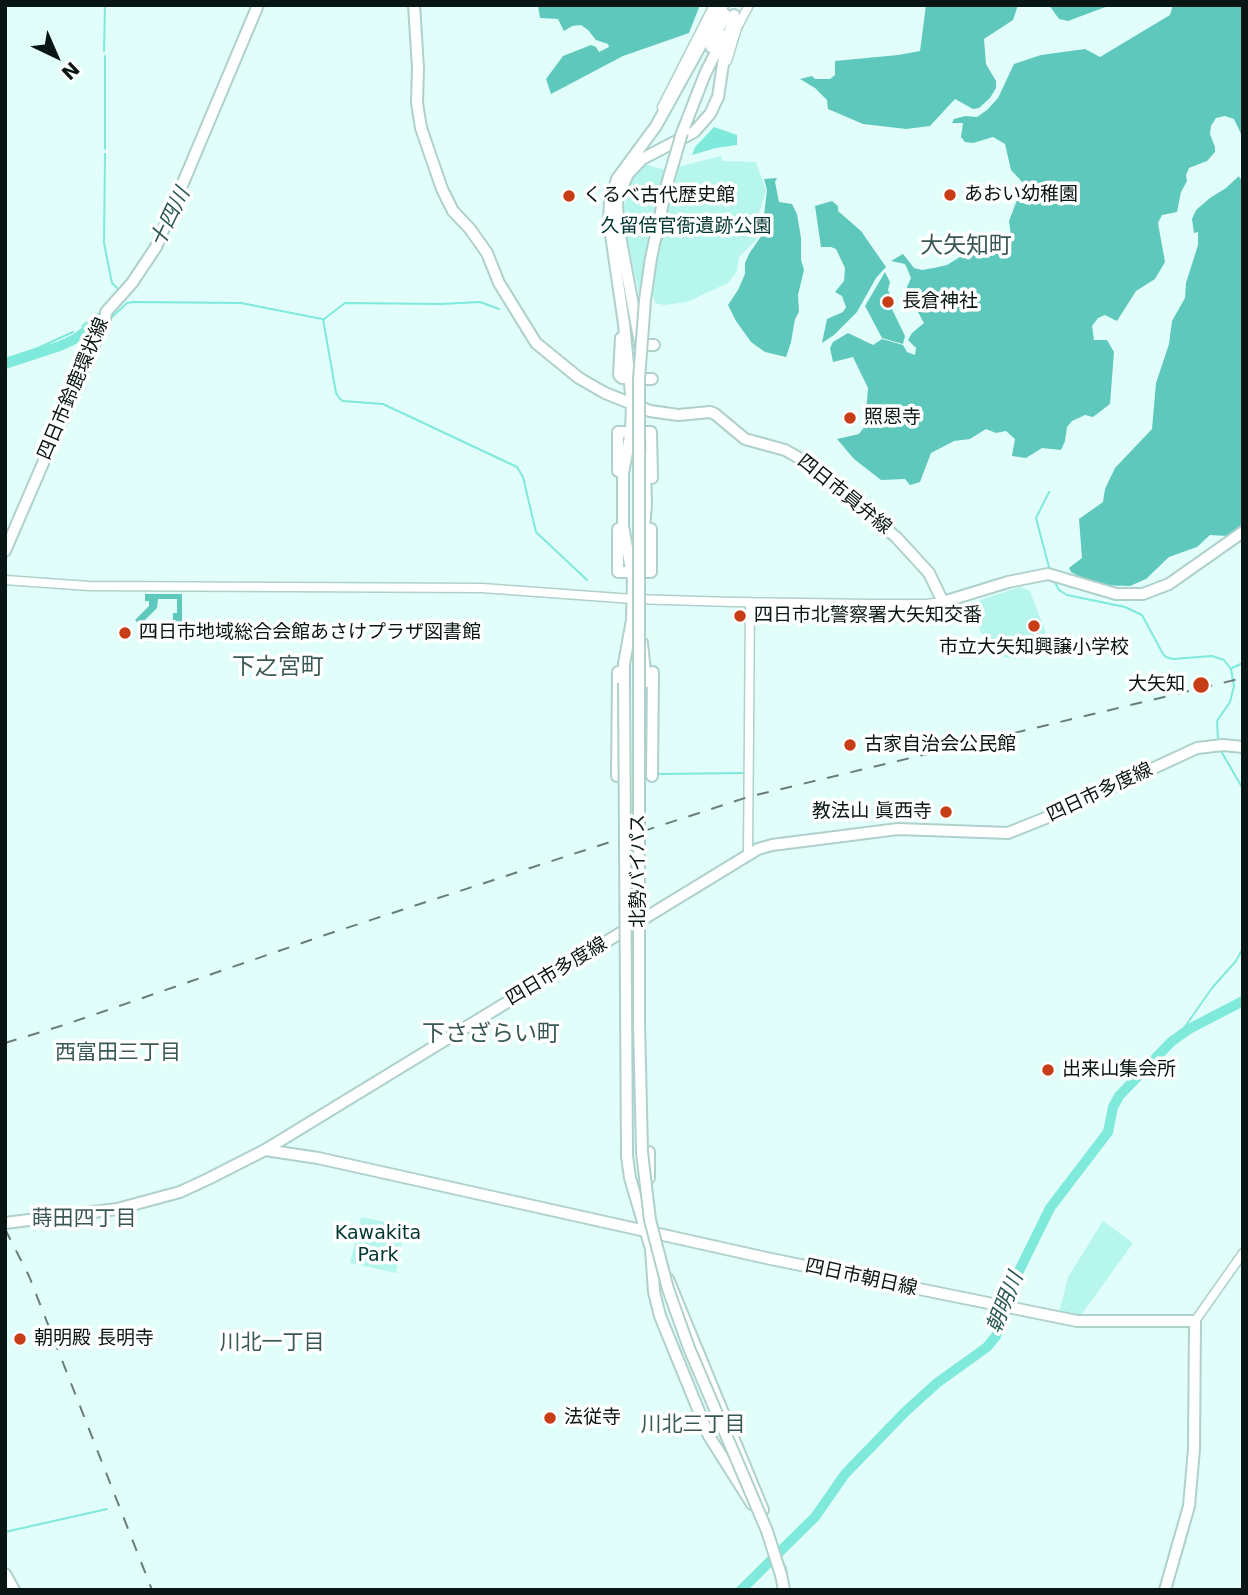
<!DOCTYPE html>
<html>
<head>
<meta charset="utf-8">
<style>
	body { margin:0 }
	#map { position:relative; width:1248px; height:1595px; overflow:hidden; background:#e2fefa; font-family:"DejaVu Sans",sans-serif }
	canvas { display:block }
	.frame { position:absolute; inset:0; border:7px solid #091614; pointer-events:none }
	.north { position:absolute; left:21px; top:21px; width:70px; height:70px; -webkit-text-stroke:5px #fff; paint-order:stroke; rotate:136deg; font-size:19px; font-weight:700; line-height:28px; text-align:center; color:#091614 }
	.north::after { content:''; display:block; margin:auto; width:24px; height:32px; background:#091614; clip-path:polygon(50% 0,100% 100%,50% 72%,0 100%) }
</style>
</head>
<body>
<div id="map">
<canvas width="1248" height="1595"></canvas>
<div class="frame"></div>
<div class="north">N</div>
</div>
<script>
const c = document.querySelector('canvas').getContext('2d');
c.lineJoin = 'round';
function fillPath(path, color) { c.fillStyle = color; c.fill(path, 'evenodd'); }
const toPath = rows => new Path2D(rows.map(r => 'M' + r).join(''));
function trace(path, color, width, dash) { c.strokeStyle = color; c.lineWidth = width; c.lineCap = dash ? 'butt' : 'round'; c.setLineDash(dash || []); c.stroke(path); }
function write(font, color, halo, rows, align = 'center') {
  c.font = font + ' "DejaVu Sans","Noto Sans JP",sans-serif'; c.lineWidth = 7; c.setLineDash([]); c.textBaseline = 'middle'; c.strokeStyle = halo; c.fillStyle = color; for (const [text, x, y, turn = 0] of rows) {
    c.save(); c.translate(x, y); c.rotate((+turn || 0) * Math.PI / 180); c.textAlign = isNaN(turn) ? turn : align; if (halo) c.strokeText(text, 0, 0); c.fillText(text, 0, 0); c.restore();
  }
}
const green = toPath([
	[721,156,722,161,756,162,766,190,758,216,760,225,756,240,739,257,737,271,728,283,687,302,664,305,655,303,652,293,639,293,627,239,624,207,629,186,638,170,644,164,666,170],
	[1020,587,1030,591,1046,633,1023,640,1025,645,1016,659,989,655,973,610,976,603,980,603,980,600],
	[361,1217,405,1226,396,1273,350,1263],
	[1103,1221,1133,1243,1079,1318,1059,1313,1068,1277]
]);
const forest = toPath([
	[538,5,700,5,689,33,623,56,551,94,546,79,563,56,591,45,596,47,599,52,609,47,608,44,596,40,588,30,581,25,572,26,564,31,558,19,540,18],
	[926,5,1018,5,1013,20,984,39,986,64,996,81,996,88,990,98,979,108,973,109,955,99,930,126,906,129,863,124,828,109,827,100,815,88,800,79,812,76,815,79,830,79,835,75,835,61,898,55,920,51],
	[1049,5,1111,5,1068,21,1059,19],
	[1173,5,1243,5,1243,138,1234,119,1225,116,1216,118,1211,126,1210,134,1215,147,1215,152,1207,161,1189,168,1186,175,1187,181,1181,192,1177,212,1162,215,1158,223,1165,262,1155,279,1136,291,1117,321,1105,315,1098,318,1092,326,1094,340,1107,340,1114,352,1110,404,1093,417,1085,415,1072,421,1067,427,1065,441,1061,450,1042,448,1026,458,1012,456,1015,439,1006,431,996,433,986,429,970,439,954,441,931,453,920,482,910,485,905,479,881,480,854,459,837,439,859,434,865,426,868,388,853,357,833,362,830,348,833,342,848,333,873,345,882,339,903,345,907,352,915,355,916,348,908,340,912,333,924,323,907,292,907,287,911,278,907,268,905,264,891,261,903,254,914,268,922,270,934,268,947,265,976,247,987,244,994,247,1008,244,1011,236,1009,221,1017,200,1027,205,1029,197,1025,185,1011,170,1005,144,993,137,973,143,965,142,961,137,963,123,952,123,954,119,965,116,977,117,987,110,998,98,1014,64,1041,55,1085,49,1100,57,1170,15],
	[1239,176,1240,179,1243,177,1243,523,1228,536,1210,535,1197,547,1169,557,1146,579,1130,586,1095,585,1071,572,1069,568,1082,558,1079,519,1103,502,1105,489,1115,468,1152,429,1156,383,1169,344,1172,321,1185,298,1186,283,1198,245,1198,232,1194,233,1192,219,1196,210,1210,198,1226,188],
	[777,178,775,182,779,202,792,204,797,214,801,238,801,260,804,270,798,295,799,312,795,319,791,342,786,357,765,352,751,342,736,321,728,305,738,290,745,274,745,263,749,254,766,229,764,215,767,190,764,179],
	[832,201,838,206,838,211,861,231,886,267,876,278,857,312,834,335,822,343,827,319,843,312,846,307,842,296,835,292,844,281,845,268,836,249,831,247,821,247,815,206],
	[885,272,890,282,888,290,892,300,891,307,905,336,903,344,882,338,865,306],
	[145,594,182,594,182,634,175,634,178,626,173,621,173,613,177,613,177,599,158,599,157,608,140,625,135,620,149,606,149,601,145,601]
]);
const water = toPath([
	[714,127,737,135,737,145,716,148,692,155,695,147]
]);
const stream = toPath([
	[104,51,105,5],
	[105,56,105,149],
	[105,154,104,243,112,283,118,289],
	[110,319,127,303,133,302,241,303,322,319],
	[323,319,336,393,340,399,343,401,383,404,517,467,523,477,536,532,587,580],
	[324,319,345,303,441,304,480,302,499,309],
	[82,326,101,312],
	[5,359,38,348,73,332],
	[1049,492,1036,518,1050,571],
	[1053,579,1059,590,1067,595,1125,607,1142,615,1163,654,1166,657,1173,659,1212,656,1224,660,1231,669,1234,686,1230,702,1217,721,1218,740],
	[1232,668,1243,663],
	[1221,751,1243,789],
	[657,774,745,773],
	[1177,1038,1212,988,1236,961,1243,948],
	[5,1532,107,1509]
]);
const river = toPath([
	[5,364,60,346,75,339,109,314],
	[741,1590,815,1517,845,1474,905,1412,937,1383,987,1347,996,1336,1014,1281,1050,1208,1108,1132,1113,1107,1119,1096,1171,1042,1189,1029,1243,1001]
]);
const tertiary = toPath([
	[727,61,737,28,749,5],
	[662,107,714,5],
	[5,580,89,586,482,588,633,599,733,602,873,604,926,604,943,602],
	[748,854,750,602],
	[1195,1321,1243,1253]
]);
const primary = toPath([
	[414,5,418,68,417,103,421,128,442,189,453,211,470,229,487,253,499,283,536,343,579,378,605,393,650,411,678,415,710,412,715,414,745,439,785,450,801,459,896,537,929,573,943,602,1008,582,1048,574,1116,594,1143,594,1169,584,1243,532],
	[5,551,105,320,106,312,132,283,156,247,258,5],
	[265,1150,318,1158,771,1259,1077,1321,1195,1321,1194,1449,1189,1506,1165,1590],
	[5,1223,117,1209,180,1192,208,1179,265,1150,758,849,772,845,898,829,1008,833,1048,817,1197,748,1223,745,1243,747],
	[5,1574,14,1590]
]);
const trunk = toPath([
	[711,47,725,14],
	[682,133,705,74,724,36],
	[621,338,619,375,622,378,630,378],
	[639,338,618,225,617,202,620,192,628,174,642,159,694,132,710,114,718,97,726,44,734,15],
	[640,345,654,345],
	[640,379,652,379],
	[637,432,651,432,652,478],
	[642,455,645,470,646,504,642,554],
	[618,471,618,432,631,432],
	[618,529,618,572,631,572],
	[640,572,651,572,651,529],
	[642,643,646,682],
	[624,683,624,664,632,620,633,580,623,526,623,473,631,432,632,404,624,324,609,221,610,201,617,179,656,126,723,5],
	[617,776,618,672],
	[652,776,653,672],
	[649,1152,649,1178],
	[627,1156,630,1178,651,1249,654,1292,660,1316,709,1436,752,1504],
	[668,1279,763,1510],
	[780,1569,784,1590]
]);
const rail = toPath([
	[5,1043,67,1024,328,934,748,797,1243,678],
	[5,1229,29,1276,152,1590]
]);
const trunkBridge = toPath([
	[682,133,667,184,651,258,645,300,639,379,639,1022,642,1152,650,1220,668,1289,689,1348,767,1531,781,1575],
	[624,683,627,1156]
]);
const markers = [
	[950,195,7,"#c63d16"],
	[569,196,7,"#c63d16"],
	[888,302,7,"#c63d16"],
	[850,418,7,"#c63d16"],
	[740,616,7,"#c63d16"],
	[1034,626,7,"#c63d16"],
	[125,633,7,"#c63d16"],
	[1201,685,9,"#c63d16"],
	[850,745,7,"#c63d16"],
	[946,812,7,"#c63d16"],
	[1048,1070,7,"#c63d16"],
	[20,1339,7,"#c63d16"],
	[550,1418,7,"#c63d16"]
];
const poiNames = [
	["あおい幼稚園",964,195],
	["くるべ古代歴史館",583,196],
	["長倉神社",902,302],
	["照恩寺",864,418],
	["四日市北警察署大矢知交番",754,616],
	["四日市地域総合会館あさけプラザ図書館",139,633],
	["市立大矢知興譲小学校",1034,648,"center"],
	["大矢知",1185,685,"right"],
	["古家自治会公民館",864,745],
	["教法山 眞西寺",932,812,"right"],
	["出来山集会所",1062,1070],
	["朝明殿 長明寺",34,1339],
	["法従寺",564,1418]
];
const parkNames = [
	["久留倍官衙遺跡公園",686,227],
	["Kawakita",378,1234],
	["Park",378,1256]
];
const streetNames = [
	["四日市鈴鹿環状線",74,389,-67],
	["四日市員弁線",844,495,39],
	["四日市多度線",1100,793,-25],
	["北勢バイパス",639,871,-90],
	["四日市多度線",557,972,-31],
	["四日市朝日線",861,1278,12]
];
const waterNames = [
	["十四川",171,218,-64],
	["朝明川",1006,1303,-68]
];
const neighbourhoodNames = [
	["西富田三丁目",118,1054],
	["蒔田四丁目",84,1220],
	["川北一丁目",272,1344],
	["川北三丁目",693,1426]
];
const quarterNames = [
	["大矢知町",966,247],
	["下之宮町",278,668],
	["下さざらい町",491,1035]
];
fillPath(green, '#b6f6ed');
fillPath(forest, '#5ec8bc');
fillPath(water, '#7fe9dc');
trace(stream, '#7fe9dc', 2);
trace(river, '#7fe9dc', 10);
trace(tertiary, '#aed1cb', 11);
trace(primary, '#aed1cb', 14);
trace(trunk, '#aed1cb', 14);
trace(tertiary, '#fff', 8);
trace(primary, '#fff', 10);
trace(trunk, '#fff', 10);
trace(rail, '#6a7d7b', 2, [12, 12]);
trace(trunkBridge, '#aed1cb', 14, []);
trace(trunkBridge, '#fff', 10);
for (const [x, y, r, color] of markers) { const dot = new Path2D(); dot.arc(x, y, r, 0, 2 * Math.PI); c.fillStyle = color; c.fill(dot); trace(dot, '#fff', 2.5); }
write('19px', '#091614', '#fff', poiNames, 'left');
write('19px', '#003631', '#fff', parkNames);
write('19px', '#091614', '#fff', streetNames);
write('italic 21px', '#2b5954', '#fff', waterNames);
write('21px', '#3a5955', '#fff', neighbourhoodNames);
write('23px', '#3a5955', '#fff', quarterNames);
</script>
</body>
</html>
